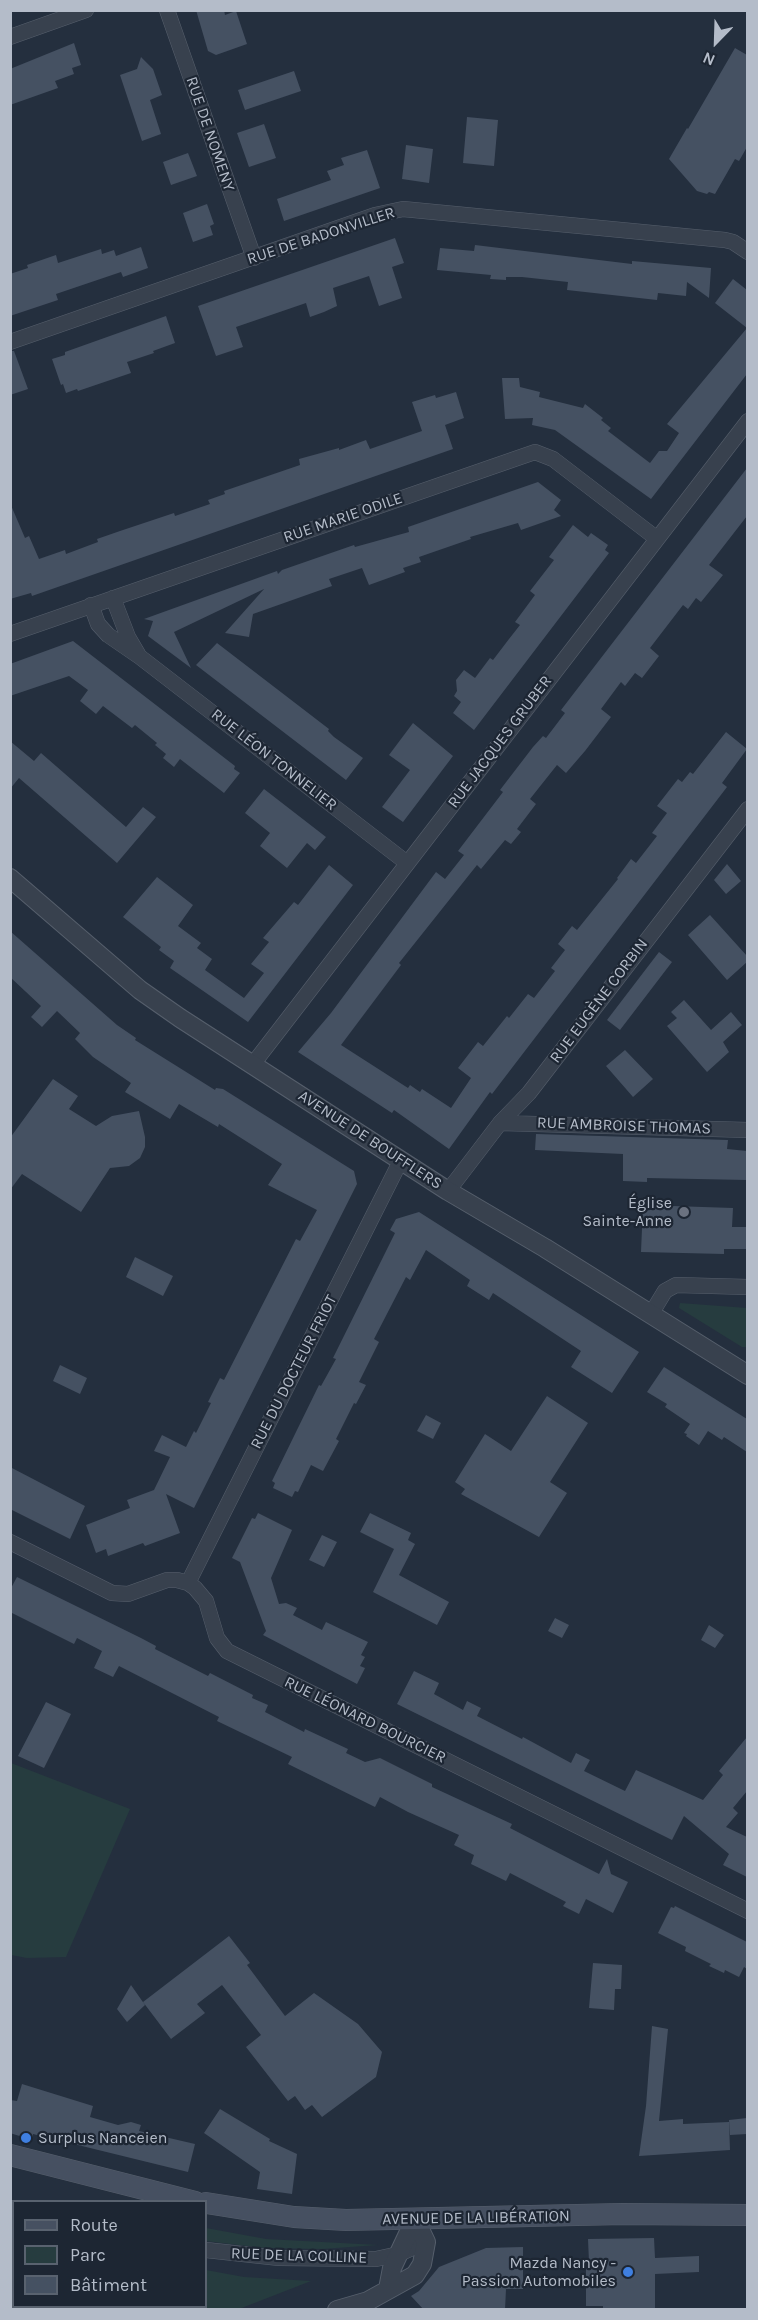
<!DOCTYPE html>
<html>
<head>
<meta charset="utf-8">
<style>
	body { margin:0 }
	#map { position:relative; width:758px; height:2320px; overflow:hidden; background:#242f3e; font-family:Karla,sans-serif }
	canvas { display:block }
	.frame { position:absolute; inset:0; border:12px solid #b4bcc9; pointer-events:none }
	.legend { position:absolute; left:12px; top:2200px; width:195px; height:108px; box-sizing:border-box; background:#1d2633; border:2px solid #59626f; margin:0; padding:8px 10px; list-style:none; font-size:18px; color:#b4bcc9 }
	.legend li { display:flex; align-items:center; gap:12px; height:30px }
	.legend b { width:30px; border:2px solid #59626f }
	.north { position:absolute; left:686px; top:12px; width:60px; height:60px; -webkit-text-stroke:4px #1d2633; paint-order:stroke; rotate:203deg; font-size:16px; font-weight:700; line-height:24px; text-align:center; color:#b4bcc9 }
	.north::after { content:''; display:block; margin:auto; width:21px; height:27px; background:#b4bcc9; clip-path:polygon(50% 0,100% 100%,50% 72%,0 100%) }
</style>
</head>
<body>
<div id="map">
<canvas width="758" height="2320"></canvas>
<div class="frame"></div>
<ul class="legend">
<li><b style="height:8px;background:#465061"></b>Route</li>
<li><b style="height:16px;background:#263c3f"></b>Parc</li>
<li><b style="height:16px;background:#455162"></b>Bâtiment</li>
</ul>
<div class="north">N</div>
</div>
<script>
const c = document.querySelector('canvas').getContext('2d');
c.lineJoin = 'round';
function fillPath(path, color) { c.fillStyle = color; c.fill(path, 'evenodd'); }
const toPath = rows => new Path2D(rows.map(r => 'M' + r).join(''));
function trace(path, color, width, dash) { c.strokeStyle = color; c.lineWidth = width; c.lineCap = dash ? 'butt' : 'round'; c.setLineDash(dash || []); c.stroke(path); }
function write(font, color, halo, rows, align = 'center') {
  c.font = font + ' Karla,sans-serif'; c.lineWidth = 4.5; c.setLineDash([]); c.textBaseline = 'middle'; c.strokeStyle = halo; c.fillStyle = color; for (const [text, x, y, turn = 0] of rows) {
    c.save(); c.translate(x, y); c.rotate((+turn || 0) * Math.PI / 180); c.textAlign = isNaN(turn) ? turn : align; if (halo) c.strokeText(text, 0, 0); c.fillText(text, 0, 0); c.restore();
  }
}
const green = toPath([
	[680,1303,747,1308,746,1347,742,1347,679,1308],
	[11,1763,130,1809,66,1957,27,1958,11,1955],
	[206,2228,266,2239,378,2245,322,2249,264,2248,206,2241],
	[10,2235,14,2236,14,2306,206,2306,206,2270,244,2277,311,2281,239,2309,11,2309]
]);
const building = toPath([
	[196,10,224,10,225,15,236,11,247,44,216,55,208,51],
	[74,43,81,65,72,68,74,74,55,81,58,88,10,105,10,69],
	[735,48,747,55,747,147,739,161,735,159,715,194,709,192,707,194,697,191,669,159,687,128,688,129],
	[141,57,153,69,162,95,150,100,161,134,142,141,120,75,137,69],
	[294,71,301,91,245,110,238,90],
	[467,117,498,120,494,166,463,163],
	[264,124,276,158,249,167,237,133],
	[406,145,433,149,429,183,402,179],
	[367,150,380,188,284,221,277,199,331,180,327,171,344,165,341,158],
	[188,153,197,176,171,185,163,162],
	[207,204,214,224,210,226,213,235,193,242,183,213],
	[395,238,404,263,392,267,402,298,379,306,369,276,333,288,337,306,324,312,310,317,306,303,236,327,243,347,216,356,198,306],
	[475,245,632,264,632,261,711,268,709,298,687,282,686,296,658,293,657,300,567,290,568,282,522,277,506,277,506,280,490,279,491,275,437,270,440,248,474,251],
	[141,247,148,268,123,277,121,272,56,294,58,300,10,316,10,274,28,268,27,265,56,255,58,263,101,249,102,254,114,250,116,256],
	[733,279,747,290,747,374,651,499,555,430,532,425,533,418,505,419,502,378,519,378,520,387,540,392,539,397,583,408,585,404,603,418,601,420,611,428,608,431,650,463,659,451,667,451,679,433,667,424,747,328,715,303],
	[166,316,175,343,153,351,154,353,127,362,131,373,78,391,77,389,66,393,63,384,61,385,52,359,65,355,65,352],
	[10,351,14,351,28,389,10,395],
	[456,392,464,418,445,425,453,449,32,596,31,593,10,599,10,503,25,538,29,536,39,559,65,550,66,554,98,542,97,539,120,531,174,513,175,516,210,504,208,500,225,494,224,491,300,465,299,459,339,448,339,450,366,440,370,449,422,431,412,402,435,395,436,398],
	[747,468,747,516,709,565,723,575,701,602,696,598,688,609,683,605,650,648,659,656,642,678,635,673,625,686,621,682,601,709,611,717,585,751,566,773,557,765,530,799,536,804,517,829,521,832,511,844,505,840,481,869,477,865,399,963,401,965,341,1045,408,1088,410,1085,420,1092,422,1089,451,1108,471,1078,458,1068,478,1042,483,1046,507,1016,509,1018,528,994,534,998,555,971,551,968,565,950,558,944,572,926,577,930,618,879,617,878,631,859,636,863,657,836,652,833,667,813,657,806,678,779,682,782,690,772,693,774,726,732,747,749,722,783,727,787,492,1094,490,1092,449,1149,394,1110,392,1113,298,1052,331,1013,436,872,445,879,464,855,458,851,503,792,500,790,533,747,543,736,546,738,565,713,561,710],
	[538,482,561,500,554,510,561,516,521,530,518,523,470,537,471,539,419,557,421,562,403,568,405,572,369,585,362,568,329,579,332,586,253,614,249,637,225,633,264,589,174,632,191,668,148,636,153,621,144,619,277,571,278,574,282,570,354,545,355,547,409,532,408,527],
	[573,525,588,537,591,533,608,545,605,550,609,553,474,730,453,713,461,702,454,696,457,691,456,680,464,670,475,678,490,658,493,660,509,639,520,625,515,622,535,595,530,591,554,560,549,557],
	[73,641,235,766,234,769,240,773,224,793,180,759,174,767,163,758,166,754,155,745,157,743,135,725,132,728,103,706,96,714,80,701,88,690,69,676,10,696,10,664],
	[217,643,329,729,328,731,334,737,363,758,346,780,196,665],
	[413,723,453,756,403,822,382,807,410,770,389,755],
	[10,741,34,761,41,753,126,827,143,807,156,817,117,863,19,778,10,789],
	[264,789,326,837,315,850,307,843,287,868,260,846,270,833,245,813],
	[727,864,741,881,726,894,714,880],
	[329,865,353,885,248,1022,170,968,174,961,159,950,161,947,123,917,157,877,193,905,178,926,201,943,197,948,212,959,205,970,244,998,264,973,251,964,269,942,263,938,294,902,298,905],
	[710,915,747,956,747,962,727,980,688,935],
	[10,931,117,1025,136,1038,135,1040,215,1090,216,1088,223,1089,354,1171,357,1184,194,1508,166,1494,180,1533,145,1546,143,1543,108,1556,106,1549,96,1553,86,1525,130,1508,127,1500,154,1490,170,1457,154,1451,162,1435,186,1447,194,1431,196,1433,211,1403,208,1402,220,1378,224,1380,296,1239,300,1241,317,1210,268,1185,282,1164,219,1124,218,1127,179,1104,170,1119,125,1092,131,1083,93,1057,75,1039,80,1033,57,1011,42,1027,31,1017,41,1006,10,977],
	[659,952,672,962,620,1030,607,1020],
	[684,1000,711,1030,731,1012,742,1025,723,1042,729,1052,707,1072,667,1026,677,1018,671,1012],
	[625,1050,653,1079,633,1097,606,1066],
	[53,1079,78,1096,69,1109,96,1126,112,1116,139,1111,145,1137,145,1147,140,1158,129,1166,110,1168,81,1212,22,1174,10,1190,10,1138],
	[536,1134,728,1140,727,1149,747,1151,747,1180,647,1178,647,1182,623,1181,623,1154,535,1150],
	[643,1205,733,1208,732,1227,747,1227,747,1249,724,1249,724,1254,641,1252],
	[419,1212,639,1352,612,1393,571,1367,581,1351,493,1293,489,1300,467,1286,470,1280,426,1250,410,1280,406,1277,374,1339,379,1342,359,1382,366,1385,356,1404,354,1403,336,1439,339,1441,323,1471,311,1465,298,1492,295,1491,292,1497,273,1488,275,1483,272,1481,319,1385,321,1386,336,1359,333,1358,395,1233,390,1230,396,1219],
	[135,1257,173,1276,163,1296,126,1277],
	[60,1365,87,1378,80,1394,53,1381],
	[664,1367,747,1419,747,1452,724,1437,722,1440,708,1431,699,1445,686,1436,687,1434,684,1433,690,1424,665,1407,667,1404,647,1392],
	[547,1396,588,1423,550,1482,567,1493,539,1537,461,1494,465,1489,455,1482,485,1434,511,1451],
	[426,1415,441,1423,433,1439,417,1431],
	[10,1467,85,1506,70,1539,10,1509],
	[258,1513,292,1530,271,1578,279,1604,286,1603,297,1608,293,1615,322,1630,326,1622,368,1642,361,1655,365,1657,360,1666,365,1668,357,1684,263,1635,266,1631,240,1562,232,1558,252,1518,255,1519],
	[370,1513,411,1533,408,1540,415,1544,399,1575,449,1602,437,1625,373,1592,394,1549,360,1532],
	[322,1535,337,1542,324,1567,309,1560],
	[17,1577,141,1638,156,1646,155,1649,208,1676,210,1673,253,1695,252,1698,268,1705,265,1712,304,1732,305,1729,348,1749,346,1753,365,1762,380,1758,432,1784,432,1787,512,1824,510,1828,599,1874,607,1859,611,1874,628,1882,613,1913,586,1899,579,1914,563,1906,566,1902,510,1873,506,1881,471,1864,474,1855,454,1845,459,1835,408,1812,380,1797,375,1807,288,1764,292,1757,217,1721,219,1717,119,1666,113,1677,94,1668,102,1651,77,1638,74,1644,10,1612,10,1590],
	[555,1618,569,1625,562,1638,548,1631],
	[709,1625,724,1635,715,1648,701,1640],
	[414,1671,439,1683,434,1694,463,1710,467,1701,481,1708,477,1716,522,1739,523,1737,571,1763,576,1753,590,1760,584,1771,625,1791,636,1770,703,1800,723,1775,719,1771,747,1737,747,1791,733,1808,738,1813,726,1827,747,1837,747,1877,723,1865,729,1854,684,1816,672,1840,397,1704],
	[46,1702,71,1714,44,1768,18,1756],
	[675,1906,747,1942,747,1969,744,1967,739,1977,725,1970,724,1973,709,1966,711,1964,685,1951,686,1947,658,1933,671,1907,674,1908],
	[229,1936,250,1963,247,1965,285,2016,314,1993,358,2024,382,2052,376,2077,322,2117,312,2105,305,2110,295,2096,288,2101,246,2047,261,2035,222,1985,197,2004,205,2013,171,2039,143,2002],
	[593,1963,622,1965,621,1989,615,1989,614,2010,589,2008],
	[131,1985,145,2005,127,2022,117,2009],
	[652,2026,668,2029,659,2121,683,2119,683,2124,729,2122,730,2150,639,2156,646,2106],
	[22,2084,93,2106,90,2117,118,2125,131,2122,141,2125,139,2131,195,2144,188,2172,33,2134,32,2140,10,2133,10,2100,17,2101],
	[220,2109,270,2139,269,2141,297,2154,292,2194,257,2189,260,2172,204,2133],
	[747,2118,747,2134,730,2135,729,2120],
	[654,2238,655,2258,699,2256,699,2272,655,2274,655,2310,603,2310,603,2306,586,2306,586,2263,589,2262,588,2239],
	[523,2247,523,2289,506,2289,505,2310,424,2310,411,2296,419,2291,439,2267,486,2248]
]);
const minor = toPath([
	[167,10,254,258],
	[10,37,86,10],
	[10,342,375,215,403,209,725,240,733,242,748,252],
	[113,598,128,637,138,654],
	[91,605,98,624,108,635,140,657,407,863],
	[10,634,535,452,553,459,656,538],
	[253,1064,748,421],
	[500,1123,748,1130],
	[448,1191,500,1123,529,1093,748,809],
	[651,1314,665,1291,676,1285,748,1287],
	[10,1542,112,1593,128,1594,167,1580,177,1580,188,1583,195,1588,206,1601,217,1638,227,1651,748,1911],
	[188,1583,401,1160],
	[10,2221,14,2222],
	[206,2250,279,2258,376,2259,399,2254,426,2242]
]);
const tertiary = toPath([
	[10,878,140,990,180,1018,448,1191,545,1248,748,1375],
	[388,2289,392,2268,415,2219],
	[337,2310,368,2301,415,2275,422,2264,426,2242,415,2219]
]);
const secondary = toPath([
	[10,2155,195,2202],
	[206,2203,294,2217,346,2220,623,2214,748,2215]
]);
const markers = [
	[684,1212,6,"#6b7280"],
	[26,2138,6,"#3f7fe0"],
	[628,2272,6,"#3f7fe0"]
];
const streetNames = [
	["RUE DE NOMENY",210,134,71],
	["RUE DE BADONVILLER",321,236,-18],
	["RUE MARIE ODILE",343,518,-19],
	["RUE JACQUES GRUBER",500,742,-53],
	["RUE LÉON TONNELIER",274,760,38],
	["RUE EUGÈNE CORBIN",599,1001,-53],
	["RUE AMBROISE THOMAS",624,1126,2],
	["AVENUE DE BOUFFLERS",370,1140,33],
	["RUE DU DOCTEUR FRIOT",294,1372,-63],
	["RUE LÉONARD BOURCIER",365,1720,26],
	["AVENUE DE LA LIBÉRATION",476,2218,-1],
	["RUE DE LA COLLINE",299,2256,2]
];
const poiNames = [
	["Église",672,1203],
	["Sainte-Anne",672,1221],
	["Surplus Nanceien",38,2138,"left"],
	["Mazda Nancy -",616,2263],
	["Passion Automobiles",616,2281]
];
fillPath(green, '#263c3f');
fillPath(building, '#455162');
trace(minor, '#565f6c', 16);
trace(tertiary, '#565f6c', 20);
trace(secondary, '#565f6c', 22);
trace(minor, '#38414e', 15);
trace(tertiary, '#38414e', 18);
trace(secondary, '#465061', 21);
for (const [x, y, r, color] of markers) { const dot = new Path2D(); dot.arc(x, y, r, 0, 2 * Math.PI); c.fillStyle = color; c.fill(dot); trace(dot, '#1d2633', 2); }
write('16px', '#b4bcc9', '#1d2633', streetNames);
write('16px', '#b4bcc9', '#1d2633', poiNames, 'right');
</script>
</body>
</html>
